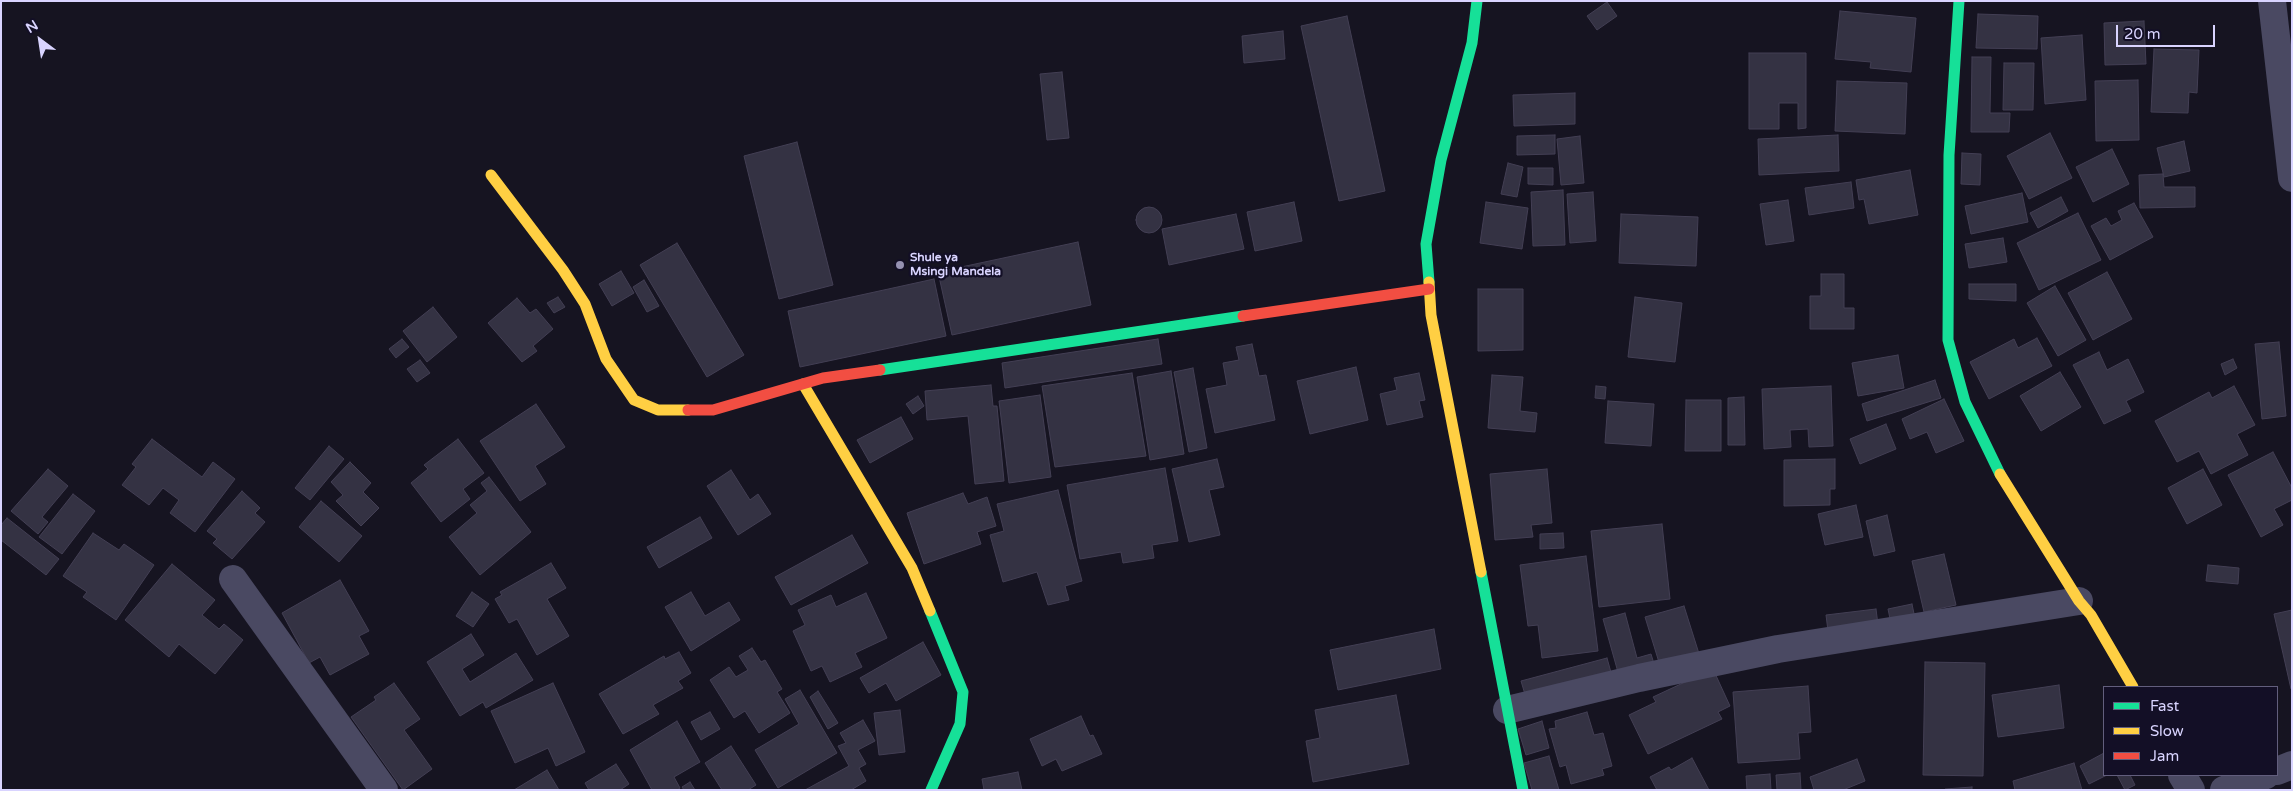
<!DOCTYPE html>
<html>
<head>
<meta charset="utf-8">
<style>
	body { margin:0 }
	#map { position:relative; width:2293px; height:791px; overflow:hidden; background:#161421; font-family:"Varela Round",sans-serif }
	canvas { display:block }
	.frame { position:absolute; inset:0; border:2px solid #d9d4ff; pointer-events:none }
	.legend { position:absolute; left:2103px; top:686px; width:175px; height:90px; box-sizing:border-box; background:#130f26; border:1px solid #625e7d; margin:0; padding:6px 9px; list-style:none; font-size:15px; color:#d9d4ff }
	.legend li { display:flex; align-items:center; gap:10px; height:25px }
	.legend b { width:25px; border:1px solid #625e7d }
	.north { position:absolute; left:15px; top:15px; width:50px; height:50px; -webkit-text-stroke:4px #130f26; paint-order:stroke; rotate:329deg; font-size:14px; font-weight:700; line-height:20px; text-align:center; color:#d9d4ff }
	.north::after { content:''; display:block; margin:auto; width:18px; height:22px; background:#d9d4ff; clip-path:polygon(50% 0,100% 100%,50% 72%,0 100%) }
	.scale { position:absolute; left:2116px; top:25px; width:99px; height:22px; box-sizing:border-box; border:2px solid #d9d4ff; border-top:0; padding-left:6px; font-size:15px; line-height:18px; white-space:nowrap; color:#d9d4ff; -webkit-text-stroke:4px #130f26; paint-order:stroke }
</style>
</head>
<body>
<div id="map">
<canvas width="2293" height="791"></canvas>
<div class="frame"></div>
<ul class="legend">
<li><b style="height:6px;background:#16e098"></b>Fast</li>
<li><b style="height:6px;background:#ffcf43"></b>Slow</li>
<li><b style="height:6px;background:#f24e42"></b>Jam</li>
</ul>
<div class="north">N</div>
<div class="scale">20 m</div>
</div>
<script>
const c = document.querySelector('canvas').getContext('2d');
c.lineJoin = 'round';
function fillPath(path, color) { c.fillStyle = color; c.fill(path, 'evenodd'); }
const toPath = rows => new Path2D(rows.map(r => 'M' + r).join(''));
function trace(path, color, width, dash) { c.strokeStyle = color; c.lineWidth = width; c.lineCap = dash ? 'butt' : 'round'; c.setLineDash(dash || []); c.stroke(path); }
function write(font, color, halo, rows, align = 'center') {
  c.font = font + ' "Varela Round",sans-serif'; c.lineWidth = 4.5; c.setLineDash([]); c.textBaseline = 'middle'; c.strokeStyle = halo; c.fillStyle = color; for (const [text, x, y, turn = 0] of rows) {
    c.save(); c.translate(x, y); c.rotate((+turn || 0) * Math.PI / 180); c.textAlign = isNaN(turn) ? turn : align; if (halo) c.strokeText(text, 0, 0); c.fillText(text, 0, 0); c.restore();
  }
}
const building = toPath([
	[1607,2,1617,16,1597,30,1587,16,1607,2],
	[1840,11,1916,18,1911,72,1870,68,1871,62,1835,59,1840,11],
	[1978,14,2038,16,2037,49,1976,48,1978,14],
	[1347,16,1385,191,1339,201,1301,26,1347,16],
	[2144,21,2146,64,2105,65,2104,23,2144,21],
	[1283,31,1285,59,1244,63,1242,36,1283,31],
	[2082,35,2086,100,2045,104,2041,38,2082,35],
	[2154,49,2199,50,2197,93,2189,92,2188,113,2151,112,2154,49],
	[1749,53,1806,53,1806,128,1798,129,1798,103,1779,103,1779,129,1749,129,1749,53],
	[1972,57,1991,57,1990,113,2010,113,2009,132,1971,132,1972,57],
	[2004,63,2034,63,2033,110,2003,110,2004,63],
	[1062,72,1069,138,1047,140,1040,74,1062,72],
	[2138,80,2139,140,2096,141,2095,81,2138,80],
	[1837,81,1907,83,1905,134,1835,131,1837,81],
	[1575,93,1575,124,1514,126,1513,95,1575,93],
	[2050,133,2072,178,2029,199,2007,156,2050,133],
	[1555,135,1555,154,1517,155,1517,136,1555,135],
	[1838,135,1839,171,1759,175,1758,139,1838,135],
	[1580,136,1584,183,1561,185,1557,139,1580,136],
	[2184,141,2190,171,2164,177,2157,148,2184,141],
	[797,142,833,285,779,299,744,156,797,142],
	[2112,149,2129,184,2093,202,2076,167,2112,149],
	[1962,153,1981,154,1980,185,1961,184,1962,153],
	[1508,163,1523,167,1517,197,1501,194,1508,163],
	[1528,168,1553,168,1553,185,1528,184,1528,168],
	[1910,170,1918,215,1869,224,1864,199,1859,200,1856,180,1910,170],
	[2163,174,2164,187,2195,187,2195,207,2140,208,2139,175,2163,174],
	[1851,182,1854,208,1809,215,1805,188,1851,182],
	[1563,190,1565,245,1533,246,1531,192,1563,190],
	[1593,192,1596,241,1570,243,1567,194,1593,192],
	[2022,193,2028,222,1971,234,1965,206,2022,193],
	[2061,197,2068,211,2038,228,2030,213,2061,197],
	[1788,200,1794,241,1766,245,1760,204,1788,200],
	[1294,202,1302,241,1255,251,1247,212,1294,202],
	[1486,202,1528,208,1522,249,1480,243,1486,202],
	[2134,203,2153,237,2110,260,2091,226,2106,218,2111,226,2122,220,2118,211,2134,203],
	'1136 220a13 13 0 1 1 26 0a13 13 0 1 1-26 0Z',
	[2078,213,2101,260,2039,290,2017,243,2078,213],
	[1236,214,1244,249,1169,265,1162,229,1236,214],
	[1621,214,1698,217,1696,266,1619,263,1621,214],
	[2003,238,2007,262,1969,268,1965,244,2003,238],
	[1078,242,1091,305,952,335,938,272,1078,242],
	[677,243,744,355,707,377,640,265,677,243],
	[621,271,634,293,612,306,599,284,621,271],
	[2107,272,2132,319,2093,340,2068,293,2107,272],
	[1821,274,1844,274,1844,308,1854,308,1854,329,1810,329,1810,296,1821,296,1821,274],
	[934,279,946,336,800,367,788,311,934,279],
	[644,280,659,306,647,312,633,287,644,280],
	[1969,284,2016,284,2016,301,1969,299,1969,284],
	[2055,286,2086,340,2058,356,2027,303,2055,286],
	[1478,289,1523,289,1523,350,1478,351,1478,289],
	[558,297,565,307,554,313,547,303,558,297],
	[1635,297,1682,303,1675,362,1628,357,1635,297],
	[517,298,530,313,536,309,553,329,533,346,537,351,522,362,488,323,517,298],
	[433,307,457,337,427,362,403,331,433,307],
	[2037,338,2052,366,1989,399,1970,362,2014,339,2018,348,2037,338],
	[402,339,409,347,396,358,389,349,402,339],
	[1158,339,1162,364,1005,388,1002,363,1158,339],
	[2279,342,2286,416,2262,419,2255,344,2279,342],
	[1252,344,1259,376,1266,375,1275,420,1215,433,1206,389,1227,385,1223,363,1239,360,1236,347,1252,344],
	[2099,352,2107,370,2128,359,2144,392,2126,401,2131,411,2104,424,2073,365,2099,352],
	[1898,355,1904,388,1858,396,1852,363,1898,355],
	[2233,359,2237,368,2225,375,2221,364,2233,359],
	[420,360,430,373,417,382,407,369,420,360],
	[1356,367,1368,420,1310,434,1297,381,1356,367],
	[1193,368,1207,448,1189,452,1174,372,1193,368],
	[1171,371,1184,454,1150,460,1137,377,1171,371],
	[2060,372,2081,407,2041,431,2020,396,2060,372],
	[1132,373,1146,456,1055,467,1042,386,1132,373],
	[1419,373,1425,400,1419,401,1423,417,1387,425,1380,394,1397,390,1394,378,1419,373],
	[1492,375,1523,377,1520,411,1537,413,1535,432,1488,428,1492,375],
	[1935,380,1941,398,1867,421,1862,404,1935,380],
	[991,385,993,406,997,406,1004,481,975,484,968,416,927,420,925,391,991,385],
	[1596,386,1606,387,1605,399,1595,398,1596,386],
	[1831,386,1833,446,1809,447,1808,429,1790,430,1791,447,1764,449,1762,389,1831,386],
	[2234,386,2255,425,2237,434,2248,455,2211,474,2199,451,2177,462,2155,421,2209,392,2212,398,2234,386],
	[1040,395,1051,477,1009,483,999,401,1040,395],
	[918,396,924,406,913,414,906,404,918,396],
	[1744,397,1745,445,1728,445,1728,398,1744,397],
	[1944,399,1964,441,1936,453,1927,432,1910,439,1902,419,1944,399],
	[1686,400,1721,400,1721,451,1685,451,1686,400],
	[1608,401,1654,404,1651,446,1605,443,1608,401],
	[536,404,565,447,535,466,546,484,520,501,480,441,536,404],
	[901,417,913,439,870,463,857,440,901,417],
	[1886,424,1896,449,1860,464,1850,439,1886,424],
	[152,439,202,477,213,462,235,479,195,532,170,513,179,500,163,488,149,505,122,485,136,467,132,464,152,439],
	[458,439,484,473,463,489,470,499,441,522,411,483,428,469,424,465,458,439],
	[329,446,344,459,310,500,295,488,329,446],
	[2273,452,2292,488,2292,500,2274,509,2283,525,2261,537,2228,475,2273,452],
	[1217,459,1224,487,1209,490,1220,535,1189,542,1172,469,1217,459],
	[1835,459,1835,489,1830,489,1830,505,1784,506,1784,460,1835,459],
	[350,462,371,483,363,492,379,508,361,526,336,501,343,495,331,482,350,462],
	[1165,468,1178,541,1152,545,1154,558,1123,563,1121,552,1080,559,1067,485,1165,468],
	[48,469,68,486,42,517,48,522,38,534,11,511,48,469],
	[1547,469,1552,523,1531,525,1533,537,1495,540,1490,474,1547,469],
	[2203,469,2222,505,2187,524,2168,488,2203,469],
	[731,470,750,500,758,494,771,514,738,535,707,486,731,470],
	[489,477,531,532,480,575,449,537,477,513,470,505,487,491,481,483,489,477],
	[1058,490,1082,581,1065,586,1069,600,1048,605,1037,572,1003,582,990,535,1004,531,997,504,1058,490],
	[242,491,260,508,255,513,265,522,232,559,213,543,217,539,207,531,242,491],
	[963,493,968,504,987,497,996,526,977,532,981,544,924,564,907,513,963,493],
	[73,494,95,511,62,554,39,537,73,494],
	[321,501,362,536,339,562,299,527,321,501],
	[1856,505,1863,537,1825,545,1818,514,1856,505],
	[1887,515,1895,551,1874,556,1866,521,1887,515],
	[700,517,712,538,659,568,647,547,700,517],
	[7,518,59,559,46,575,1,540,1,525,7,518],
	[1662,524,1670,599,1599,607,1591,531,1662,524],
	[93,533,119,550,124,544,154,565,116,620,83,597,87,592,63,576,93,533],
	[1563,533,1564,548,1540,549,1540,534,1563,533],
	[852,535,868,563,791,605,775,577,852,535],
	[1944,554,1956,605,1924,612,1912,561,1944,554],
	[1586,556,1598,651,1542,658,1538,625,1528,626,1520,565,1586,556],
	[551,563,566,588,547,599,569,636,537,655,517,619,509,623,495,599,502,595,500,592,551,563],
	[172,564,215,600,202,615,219,629,224,624,243,640,215,674,179,644,169,657,125,620,172,564],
	[2208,565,2239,568,2238,584,2206,581,2208,565],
	[340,580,369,631,359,636,369,654,330,675,320,657,309,663,282,613,340,580],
	[472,592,489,604,473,627,456,616,472,592],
	[691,592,705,616,729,602,740,620,691,651,665,607,691,592],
	[866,593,887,638,855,653,862,667,830,682,822,666,811,671,793,631,805,625,798,610,831,595,836,607,866,593],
	[1912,604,1917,628,1893,633,1888,609,1912,604],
	[1684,606,1701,660,1662,672,1645,617,1684,606],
	[1876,609,1880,640,1830,647,1826,615,1876,609],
	[2292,610,2292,689,2291,689,2274,614,2292,610],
	[1625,613,1637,658,1651,654,1659,680,1623,690,1603,619,1625,613],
	[1434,629,1441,669,1338,690,1330,650,1434,629],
	[471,634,484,655,462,669,470,682,516,653,533,680,486,708,483,702,460,716,427,662,471,634],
	[923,642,941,675,896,701,886,683,869,693,860,678,923,642],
	[752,648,761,662,765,660,782,689,777,692,790,713,759,733,745,711,734,718,710,680,729,667,736,677,748,670,739,656,752,648],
	[679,652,691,673,678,681,683,688,653,705,659,714,623,734,599,694,664,656,665,659,679,652],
	[1607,658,1615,687,1530,711,1521,681,1607,658],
	[1925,662,1985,663,1983,776,1923,775,1925,662],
	[1713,669,1730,706,1718,712,1722,719,1648,754,1629,715,1656,702,1653,697,1713,669],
	[394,683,420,719,404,730,432,769,403,790,351,717,376,700,374,697,394,683],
	[553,683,585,752,556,766,548,748,515,763,491,711,553,683],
	[2059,685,2064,728,1998,737,1992,695,2059,685],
	[1808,686,1811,732,1798,733,1800,759,1738,763,1733,692,1808,686],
	[800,690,837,753,778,788,755,750,799,724,785,699,800,690],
	[818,691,838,723,828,729,810,697,818,691],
	[1396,695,1409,764,1313,782,1306,741,1320,738,1315,710,1396,695],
	[900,710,905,752,879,755,874,713,900,710],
	[710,712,720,729,701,740,691,722,710,712],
	[1587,712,1594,735,1603,733,1612,766,1602,769,1604,775,1571,784,1566,765,1560,767,1549,729,1556,728,1555,721,1587,712],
	[1081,716,1090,736,1093,735,1102,754,1062,771,1056,759,1042,766,1030,739,1081,716],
	[863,720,875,741,858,750,866,764,859,768,866,781,851,790,805,790,849,766,838,746,846,743,840,733,863,720],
	[677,721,700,762,674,777,680,788,677,790,652,790,630,750,677,721],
	[1542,721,1549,748,1526,755,1518,729,1542,721],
	[731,746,756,785,748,790,722,790,705,763,731,746],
	[2104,753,2104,775,2107,775,2089,784,2080,766,2104,753],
	[1549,756,1559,790,1532,790,1524,763,1549,756],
	[1692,758,1709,790,1657,790,1650,777,1669,767,1671,770,1692,758],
	[1857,759,1865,781,1843,790,1814,790,1810,777,1857,759],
	[2074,763,2082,790,2015,790,2013,781,2074,763],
	[616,764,629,784,620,790,589,790,585,783,616,764],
	[547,770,559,790,514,790,547,770],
	[1018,772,1022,790,984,790,982,779,1018,772],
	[1800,773,1801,790,1777,790,1776,775,1800,773],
	[1770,774,1771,790,1747,790,1746,776,1770,774],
	[2117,775,2130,775,2135,785,2125,790,2117,775],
	[690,782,695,790,684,790,682,787,690,782],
	[1972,787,1972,790,1945,790,1945,789,1972,787]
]);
const street = toPath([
	[2272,1,2292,178],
	[233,579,384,790],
	[1507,710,1639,678,1778,649,2079,601],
	[2277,771,2292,765],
	[2182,775,2191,790],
	[2224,790,2266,775]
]);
const fast = toPath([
	[1959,1,1949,155,1948,340,1965,402,2000,474],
	[1429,282,1426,244,1441,160,1472,43,1477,1],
	[880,370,1243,316],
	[1481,572,1523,790],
	[930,611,963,692,960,724,931,790]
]);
const slow = toPath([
	[491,175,563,270,585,304,606,359,634,400,658,410,688,410],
	[1429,282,1431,315,1481,572],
	[803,384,912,568,930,611],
	[2000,474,2079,601,2091,615,2133,687]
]);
const jam = toPath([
	[1243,316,1429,289],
	[688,410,713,410,823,378,880,370]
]);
const markers = [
	[900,265,5,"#9591b1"]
];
const poiNames = [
	["Shule ya",910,258],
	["Msingi Mandela",910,272]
];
fillPath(building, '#343243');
trace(building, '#433f54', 1);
trace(street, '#4a4962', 28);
trace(fast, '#16e098', 11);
trace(slow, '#ffcf43', 11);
trace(jam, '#f24e42', 11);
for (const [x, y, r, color] of markers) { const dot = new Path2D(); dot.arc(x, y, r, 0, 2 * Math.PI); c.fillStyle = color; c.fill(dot); trace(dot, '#130f26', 2); }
write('bold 12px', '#d9d4ff', '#130f26', poiNames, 'left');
</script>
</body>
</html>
